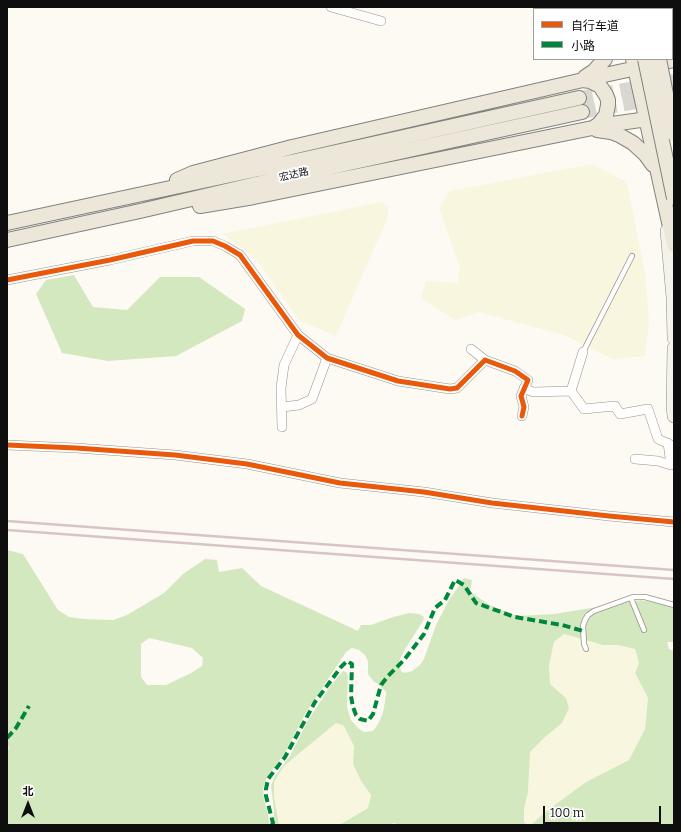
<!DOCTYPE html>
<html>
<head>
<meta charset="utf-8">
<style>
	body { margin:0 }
	#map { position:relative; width:681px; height:832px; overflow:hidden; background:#fcfaf2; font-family:Bitter,"Noto Sans SC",serif }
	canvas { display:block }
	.frame { position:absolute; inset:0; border:8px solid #0e0e0e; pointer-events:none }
	.legend { position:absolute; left:533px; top:8px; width:140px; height:52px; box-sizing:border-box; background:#fff; border:1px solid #9f9f9f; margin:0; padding:5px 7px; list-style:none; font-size:12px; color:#0e0e0e }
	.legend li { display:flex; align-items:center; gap:8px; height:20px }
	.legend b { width:20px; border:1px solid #9f9f9f }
	.north { position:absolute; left:8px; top:784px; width:40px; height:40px; -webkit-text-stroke:3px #fff; paint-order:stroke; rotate:0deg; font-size:11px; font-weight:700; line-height:16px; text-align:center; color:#0e0e0e }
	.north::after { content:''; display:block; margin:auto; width:14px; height:18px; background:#0e0e0e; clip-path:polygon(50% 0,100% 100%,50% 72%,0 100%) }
	.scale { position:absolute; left:543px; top:806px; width:118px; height:18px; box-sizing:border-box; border:2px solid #0e0e0e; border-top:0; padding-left:5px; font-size:12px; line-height:14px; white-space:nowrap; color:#0e0e0e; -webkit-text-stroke:3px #fff; paint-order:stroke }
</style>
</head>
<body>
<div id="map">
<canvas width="681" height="832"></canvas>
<div class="frame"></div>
<ul class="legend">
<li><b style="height:5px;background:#e8590c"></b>自行车道</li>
<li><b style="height:5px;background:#00873e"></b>小路</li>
</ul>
<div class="north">北</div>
<div class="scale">100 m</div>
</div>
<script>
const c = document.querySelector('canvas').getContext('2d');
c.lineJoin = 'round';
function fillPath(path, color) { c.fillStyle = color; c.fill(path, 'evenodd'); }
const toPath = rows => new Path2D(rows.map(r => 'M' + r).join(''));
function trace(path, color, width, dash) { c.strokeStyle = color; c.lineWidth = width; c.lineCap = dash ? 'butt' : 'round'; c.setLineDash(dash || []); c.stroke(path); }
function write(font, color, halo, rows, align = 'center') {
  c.font = font + ' Bitter,"Noto Sans SC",serif'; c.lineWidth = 4; c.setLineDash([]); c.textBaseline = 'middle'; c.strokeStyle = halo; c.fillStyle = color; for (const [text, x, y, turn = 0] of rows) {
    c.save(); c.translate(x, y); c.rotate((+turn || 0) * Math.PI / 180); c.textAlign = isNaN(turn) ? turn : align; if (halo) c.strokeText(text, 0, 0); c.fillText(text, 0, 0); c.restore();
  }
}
const farmland = toPath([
	[592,164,627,182,645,273,649,322,645,356,613,359,564,335,478,312,455,320,421,298,426,281,458,283,460,268,439,208,450,191],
	[381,202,389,207,387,219,336,336,300,321,255,258,223,234],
	[564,634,603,645,618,645,635,649,639,663,635,673,648,698,645,729,629,760,586,782,544,813,531,825,528,825,524,822,524,809,528,792,530,752,544,738,562,723,566,698,550,684,549,666,554,642],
	[336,723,344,726,354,746,353,764,361,781,371,795,368,807,339,825,279,825,274,797,274,782,284,766]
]);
const forest = toPath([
	[74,275,93,307,127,310,160,277,199,277,245,309,242,321,176,356,108,361,62,353,36,294,46,280],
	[7,550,23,554,58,610,69,617,84,619,113,620,127,615,164,593,183,574,205,559,217,560,219,572,242,568,261,586,358,631,361,625,371,625,393,617,409,613,419,614,424,617,423,621,404,651,399,661,401,671,404,673,412,671,420,665,424,659,436,625,448,602,464,578,472,580,470,591,489,605,517,616,554,614,641,600,663,604,674,608,674,642,667,642,669,649,674,651,674,825,531,825,544,813,586,782,629,760,645,729,648,698,635,673,639,663,635,649,618,645,603,645,564,634,554,642,549,666,550,684,566,698,569,708,562,723,544,738,530,752,528,792,524,809,524,822,528,825,399,825,394,823,390,825,339,825,368,808,371,795,361,781,353,764,354,746,344,726,336,723,284,766,274,782,274,797,279,825,274,825,274,810,271,786,274,777,290,756,307,722,331,685,343,671,346,672,348,676,347,707,351,720,358,728,364,732,373,731,378,724,383,713,386,695,386,692,378,684,374,682,368,674,368,661,365,655,359,650,352,648,346,652,305,714,286,751,267,777,263,788,264,800,268,814,269,825,7,825,7,752,9,749,7,741],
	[149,638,192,648,203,658,202,666,191,673,166,685,147,685,141,677,141,644]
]);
const primaryTunnel = toPath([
	[579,98,674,81],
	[582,112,674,95]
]);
const lane = toPath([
	[583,352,632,256],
	[631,598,644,630],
	[586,649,584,644,583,626,585,620,588,615,594,611,633,597,645,597,674,605]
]);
const street = toPath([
	[331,7,381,21],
	[7,280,110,260,193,241,213,241,225,246,240,255,298,335,327,358,398,381,450,389,457,388,485,360,515,371,528,380,521,396,524,407,522,416],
	[471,349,485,360],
	[583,352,571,391,584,409,615,406,620,414,648,409,658,439,669,444,674,447],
	[524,388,533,392,571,391],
	[282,407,299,405,312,399,327,358],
	[282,427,281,388,284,365,298,335],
	[7,445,76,448,175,455,247,464,340,483,424,492,492,503,609,516,674,522],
	[635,459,658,461,671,465,668,443]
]);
const secondary = toPath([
	[667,231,673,297,674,338],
	[674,348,673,406,674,416]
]);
const primary = toPath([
	[621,7,622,9],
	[634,7,635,9],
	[647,7,647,9],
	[664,7,664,9],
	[672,42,674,50],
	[633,59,674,245],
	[585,77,594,71,605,59],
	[582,80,590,81,600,86,606,95,608,100,608,105,606,115,599,124,593,128],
	[597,130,611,132,619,135,633,143,645,154,653,165],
	[177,180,193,173,292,147,609,74,674,60],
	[200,206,254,197,612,124,669,116],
	[7,223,282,164,579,98],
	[7,240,140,211,286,177,582,112]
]);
const rail = toPath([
	[7,521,674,570],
	[7,530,674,579]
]);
const primaryBridge = toPath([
	[645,59,674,198],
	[659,59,674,134]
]);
const quiet = toPath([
	[7,738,16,728,29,706],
	[272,825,273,823,266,796,266,789,268,779,285,757,315,702,341,667,347,661,352,664,351,696,353,707,356,715,360,719,368,721,373,714,381,685,388,676,404,660,424,634,435,608,445,600,455,580,464,585,476,603,515,617,562,625,583,631]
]);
const cycleway = toPath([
	[7,280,110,260,193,241,213,241,225,246,240,255,298,335,327,358,398,381,450,389,457,388,485,360,515,371,528,380,521,396,524,407,522,416],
	[7,445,76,448,175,455,247,464,340,483,424,492,492,503,609,516,674,522]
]);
const streetNames = [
	["宏达路",294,175,-13]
];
fillPath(farmland, '#f8f6df');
fillPath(forest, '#d4e8c0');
trace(primaryTunnel, '#d8d7d0', 14, [14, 7]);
trace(lane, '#959491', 6);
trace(street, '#959491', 10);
trace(secondary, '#8c8b87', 14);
trace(primary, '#82827e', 16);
trace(lane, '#fffefd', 4.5);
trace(street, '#fffefd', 9);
trace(secondary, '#f4f3ea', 13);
trace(primary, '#ece7d9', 14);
trace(rail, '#d7c5c5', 2.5);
trace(primaryBridge, '#82827e', 16, []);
trace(primaryBridge, '#ece7d9', 14);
trace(quiet, '#00873e', 4, [8, 4]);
trace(cycleway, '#e8590c', 5);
write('10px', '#0e0e0e', '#fff', streetNames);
</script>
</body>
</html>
